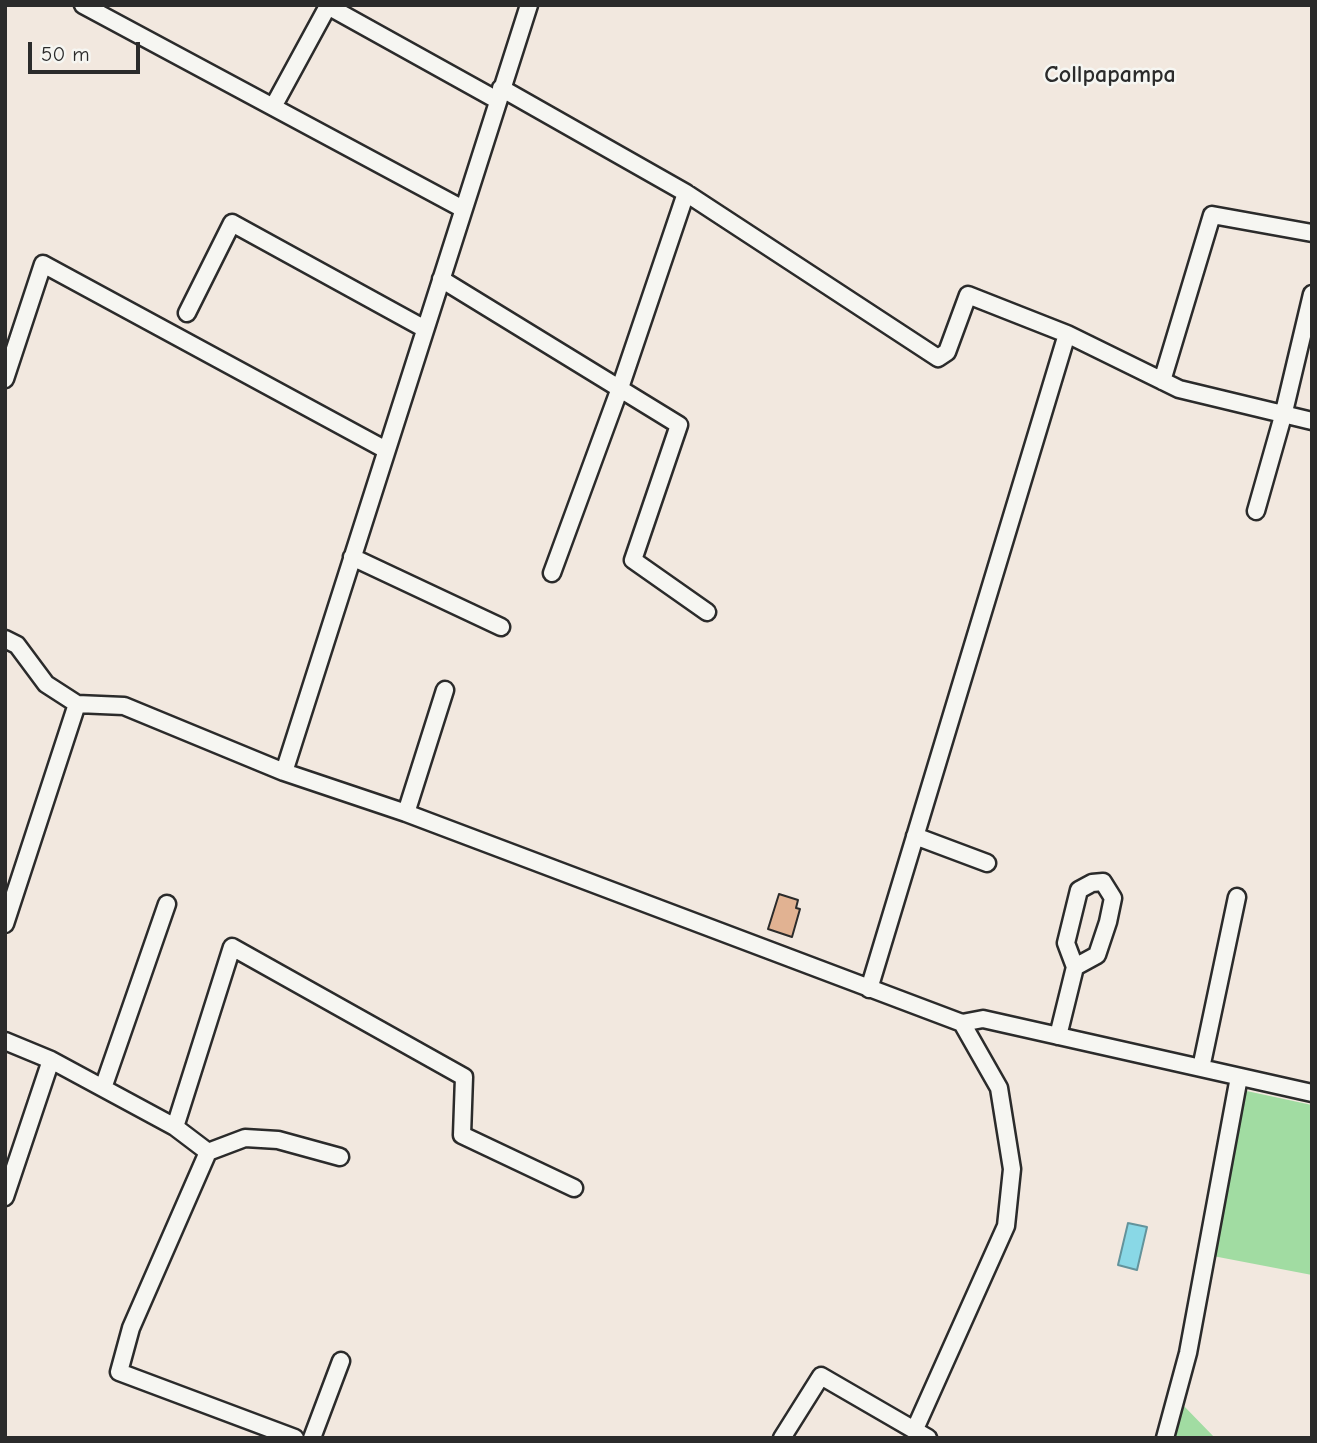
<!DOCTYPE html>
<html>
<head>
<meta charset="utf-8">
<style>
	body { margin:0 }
	#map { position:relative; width:1317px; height:1443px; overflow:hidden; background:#f2e8df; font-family:"Comic Neue",sans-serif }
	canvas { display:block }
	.frame { position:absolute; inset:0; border:7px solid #2b2b2b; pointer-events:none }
	.scale { position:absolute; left:28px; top:42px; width:112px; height:32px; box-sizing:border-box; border:4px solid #2b2b2b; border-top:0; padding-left:9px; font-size:21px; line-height:24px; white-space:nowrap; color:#2b2b2b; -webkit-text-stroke:5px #f6f6f2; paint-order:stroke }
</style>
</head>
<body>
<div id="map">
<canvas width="1317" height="1443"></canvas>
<div class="frame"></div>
<div class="scale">50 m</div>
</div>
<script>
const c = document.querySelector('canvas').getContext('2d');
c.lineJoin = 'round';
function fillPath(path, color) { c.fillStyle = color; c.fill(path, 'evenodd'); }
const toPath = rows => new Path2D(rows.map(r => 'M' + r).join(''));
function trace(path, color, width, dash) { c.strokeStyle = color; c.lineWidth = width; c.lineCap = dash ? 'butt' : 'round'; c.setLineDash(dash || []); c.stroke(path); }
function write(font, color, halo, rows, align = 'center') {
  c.font = font + ' "Comic Neue",sans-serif'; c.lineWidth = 5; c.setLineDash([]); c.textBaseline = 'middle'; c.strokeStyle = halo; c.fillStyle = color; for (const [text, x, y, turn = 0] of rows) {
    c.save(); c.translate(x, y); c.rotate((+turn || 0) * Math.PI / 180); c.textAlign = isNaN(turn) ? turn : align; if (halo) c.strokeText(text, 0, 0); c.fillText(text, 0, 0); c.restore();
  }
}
const green = toPath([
	[1242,1090,1312,1105,1312,1275,1213,1256],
	[1182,1404,1215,1438,1173,1438]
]);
const water = toPath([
	[1128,1223,1147,1227,1137,1270,1118,1265,1128,1223]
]);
const building = toPath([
	[779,894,798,900,796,908,800,909,792,937,768,929,779,894]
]);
const minor = toPath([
	[83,5,463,209],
	[326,5,497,100],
	[501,88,686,193,938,358,947,352,968,295,1067,334,1179,389,1312,421],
	[273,107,328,6],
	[441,279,679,425,633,560,707,612],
	[187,313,232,223,425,329],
	[5,379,43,264,386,450],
	[1162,381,1212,215,1312,233],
	[1256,511,1283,416,1312,294],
	[352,557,501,627],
	[552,573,620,388,686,193],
	[5,639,17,645,46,684,77,704,124,706,284,772,406,813,962,1023,983,1019,1312,1093],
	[284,772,529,5],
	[406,813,445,690],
	[915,836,987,863],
	[5,924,77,704],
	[869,989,1067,334],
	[1058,1036,1075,967,1097,955,1108,922,1113,898,1103,882,1092,883,1079,890,1066,943,1075,967],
	[5,1041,51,1060,175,1127,208,1152],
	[1201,1068,1237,897],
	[103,1088,167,904],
	[175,1127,232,947,464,1077,462,1135,574,1188],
	[5,1197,51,1060],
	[915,1429,1006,1226,1012,1169,999,1088,962,1023],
	[295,1438,119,1372,131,1328,208,1152,245,1138,278,1140,340,1157],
	[312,1438,341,1361],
	[782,1438,821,1376,928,1438],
	[1165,1438,1188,1353,1239,1077]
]);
const neighbourhoodNames = [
	["Collpapampa",1110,75]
];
fillPath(green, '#a1dca2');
fillPath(water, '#89d8e6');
trace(water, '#63939b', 2);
fillPath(building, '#e1b292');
trace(building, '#2b2b2b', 2);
trace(minor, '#2b2b2b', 21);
trace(minor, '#f6f6f2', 16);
write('bold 24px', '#2b2b2b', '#f6f6f2', neighbourhoodNames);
</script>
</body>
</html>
